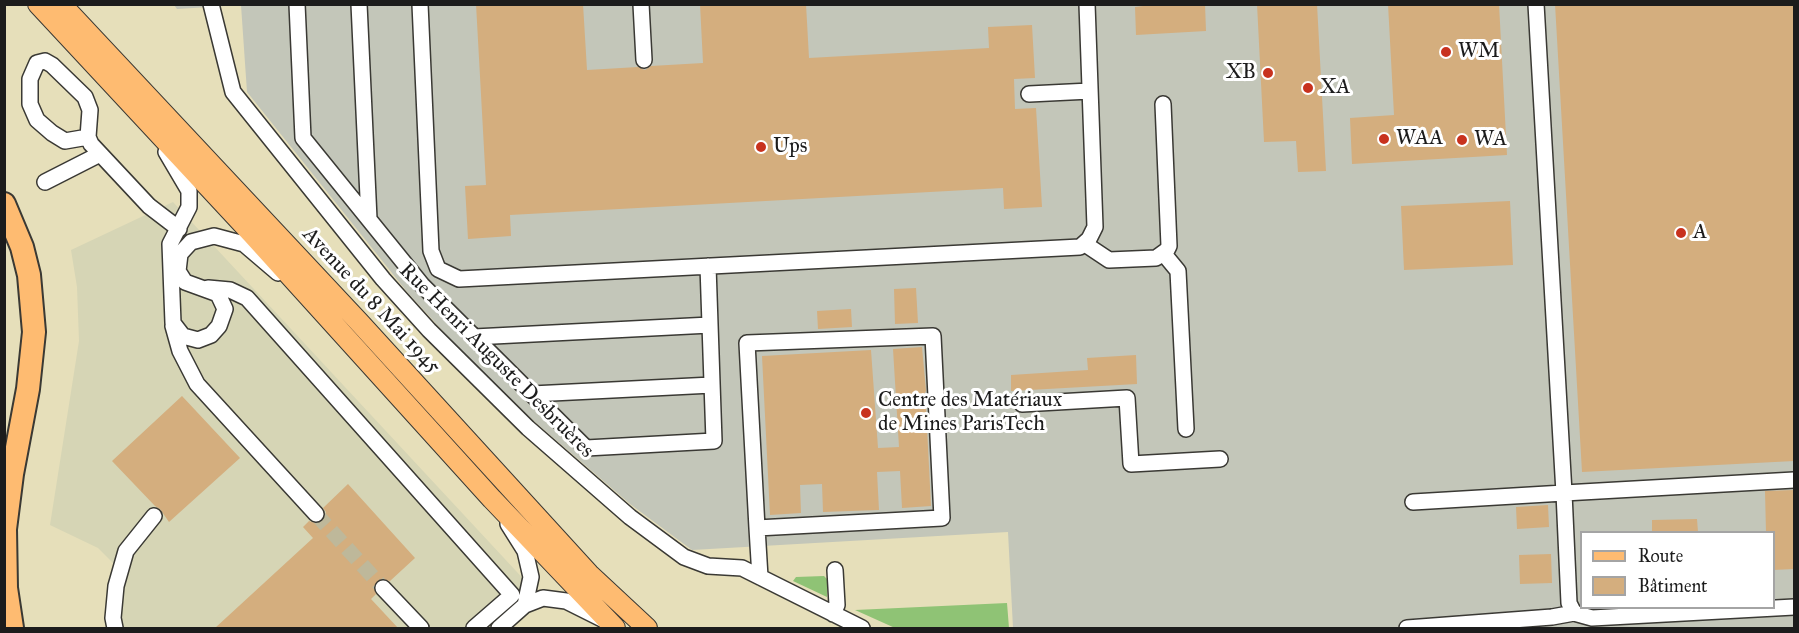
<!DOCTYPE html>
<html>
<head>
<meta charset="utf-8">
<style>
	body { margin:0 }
	#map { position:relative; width:1799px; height:633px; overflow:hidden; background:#e6dfba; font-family:"IM FELL Great Primer",serif }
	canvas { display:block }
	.frame { position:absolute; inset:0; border:6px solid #1c1c1c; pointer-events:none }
	.legend { position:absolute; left:1580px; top:531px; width:195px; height:78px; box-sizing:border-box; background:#fff; border:2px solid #a4a4a4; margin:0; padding:8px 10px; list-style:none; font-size:18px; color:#1c1c1c }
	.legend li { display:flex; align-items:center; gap:12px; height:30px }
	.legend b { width:30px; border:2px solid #a4a4a4 }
</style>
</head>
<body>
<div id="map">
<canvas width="1799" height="633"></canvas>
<div class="frame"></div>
<ul class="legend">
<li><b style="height:8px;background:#febb71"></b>Route</li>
<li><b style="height:16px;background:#d4ae7e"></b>Bâtiment</li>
</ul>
</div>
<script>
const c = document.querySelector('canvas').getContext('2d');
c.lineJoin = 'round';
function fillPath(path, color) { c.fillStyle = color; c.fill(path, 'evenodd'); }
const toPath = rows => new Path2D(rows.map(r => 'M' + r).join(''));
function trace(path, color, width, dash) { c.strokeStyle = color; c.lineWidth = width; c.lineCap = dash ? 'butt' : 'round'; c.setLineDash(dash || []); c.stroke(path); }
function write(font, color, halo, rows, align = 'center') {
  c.font = font + ' "IM FELL Great Primer",serif'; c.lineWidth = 6; c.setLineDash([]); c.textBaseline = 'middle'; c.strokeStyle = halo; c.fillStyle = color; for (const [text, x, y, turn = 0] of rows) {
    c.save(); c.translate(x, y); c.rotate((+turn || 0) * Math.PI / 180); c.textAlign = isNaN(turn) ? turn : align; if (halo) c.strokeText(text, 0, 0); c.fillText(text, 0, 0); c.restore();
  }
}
const built = toPath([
	[173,202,543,600,511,628,108,628,115,565,98,548,50,525,79,341,77,287,71,250]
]);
const industrial = toPath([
	[174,5,1794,5,1794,628,1013,628,1008,532,692,550,630,504,535,422,472,363,408,293,247,92,241,5,177,9],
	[1582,532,1774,532,1774,608,1582,608]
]);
const green = toPath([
	[824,576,827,579,827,597,793,581,796,577],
	[1007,603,1009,628,895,628,855,610]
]);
const building = toPath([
	[476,4,583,4,587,70,638,67,645,70,651,66,703,63,700,4,806,4,809,58,989,48,988,27,1032,25,1035,78,1014,79,1015,109,1036,108,1042,207,1004,209,1003,188,510,215,511,236,468,239,465,186,486,185],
	[1159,4,1205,4,1206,31,1136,35,1135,7],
	[1257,4,1317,4,1326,171,1298,172,1296,141,1264,142],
	[1388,4,1499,4,1507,155,1352,164,1350,118,1394,115],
	[1555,4,1794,4,1794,461,1582,472],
	[1510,201,1513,265,1404,270,1401,206],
	[916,288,918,323,895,324,894,289],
	[851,309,852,327,818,329,817,311],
	[922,347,926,391,915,408,926,408,931,506,902,508,900,471,877,472,879,510,823,512,822,484,800,485,801,513,770,515,762,356,871,350,878,448,899,447,893,349],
	[1136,355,1137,384,1011,391,1011,375,1088,370,1087,358],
	[182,396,240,458,169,522,160,509,155,506,112,461],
	[348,484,415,558,390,581,380,579,374,586,376,594,371,599,398,628,215,628,313,538,303,527,309,521,318,524,323,521,326,512,323,508],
	[1794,490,1794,569,1773,570,1773,532,1766,532,1765,491],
	[1548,505,1549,527,1517,529,1516,507],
	[1697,519,1698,532,1652,532,1652,520],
	[1551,554,1552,583,1520,584,1519,555]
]);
const minorTunnel = toPath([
	[316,514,383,588]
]);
const minor = toPath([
	[211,4,233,92,383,279,429,330,528,428,630,517,684,557,708,566,742,568,862,628],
	[297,4,303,138,422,285,586,448,714,441,708,266],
	[359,4,369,219],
	[420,4,431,251,438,269,459,279,1080,247,1089,239,1095,227,1087,4],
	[641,4,644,60],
	[1536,4,1564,493,1794,480],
	[1029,94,1090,91],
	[88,137,65,141,52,133,37,120,30,104,30,79,37,63,45,61,52,65,85,97,90,110,88,137,91,144,149,206,179,229],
	[166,152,189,191,189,207,170,244,173,323,183,336,198,340,211,335,219,326,225,309,218,294,185,282,178,271,180,254,191,242,214,236,244,244,278,273],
	[45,182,100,154],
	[1085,244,1109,260,1156,258,1167,250,1169,246,1163,104],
	[1164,254,1178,271,1186,429],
	[208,288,230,290,247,298,512,595,474,628],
	[173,326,180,351,197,384,316,514],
	[474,337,710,325],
	[532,394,712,385],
	[1022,404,1127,398,1131,464,1220,459],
	[1413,502,1564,493,1569,603,1574,613,1592,618,1794,607],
	[508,524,525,551,531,577,525,605],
	[757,528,747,343,933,336,942,518,757,528,760,577],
	[383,588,421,628],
	[833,614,837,605,835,570],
	[115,628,113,618,116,586,126,551,154,516],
	[499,628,525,605,543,598,566,601,604,620],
	[1407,628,1552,617,1574,613]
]);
const major = toPath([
	[38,4,253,235,492,499,615,628],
	[61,4,359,322,589,574,647,628]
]);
const highway = toPath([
	[4,204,22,247,29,275,34,332,28,389,12,474,5,529,6,588,12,628]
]);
const markers = [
	[1446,52,6,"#c8321e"],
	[1268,73,6,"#c8321e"],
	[1308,88,6,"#c8321e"],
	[1384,139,6,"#c8321e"],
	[1462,140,6,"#c8321e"],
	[761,147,6,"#c8321e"],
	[1681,233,6,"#c8321e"],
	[866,413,6,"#c8321e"]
];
const poiNames = [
	["WM",1458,52],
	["XB",1256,73,"right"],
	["XA",1320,88],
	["WAA",1396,139],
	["WA",1474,140],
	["Ups",773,147],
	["A",1693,233],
	["Centre des Matériaux",878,401],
	["de Mines ParisTech",878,425]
];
const streetNames = [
	["Avenue du 8 Mai 1945",371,301,47],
	["Rue Henri Auguste Desbruères",496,361,45]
];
fillPath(built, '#d6d5b5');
fillPath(industrial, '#c3c6b9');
fillPath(green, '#8fc375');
fillPath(building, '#d4ae7e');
trace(minorTunnel, '#beb89a', 15, [15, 8]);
trace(minor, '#3a3934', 18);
trace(major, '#3a3934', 22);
trace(highway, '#3a3934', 26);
trace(minor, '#fff', 15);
trace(major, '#febb71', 20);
trace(highway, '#febb71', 22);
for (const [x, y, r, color] of markers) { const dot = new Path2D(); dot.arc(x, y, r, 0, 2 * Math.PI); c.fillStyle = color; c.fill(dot); trace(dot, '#fff', 2); }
write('21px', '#1c1c1c', '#fff', poiNames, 'left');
write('21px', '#1c1c1c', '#fff', streetNames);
</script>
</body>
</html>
